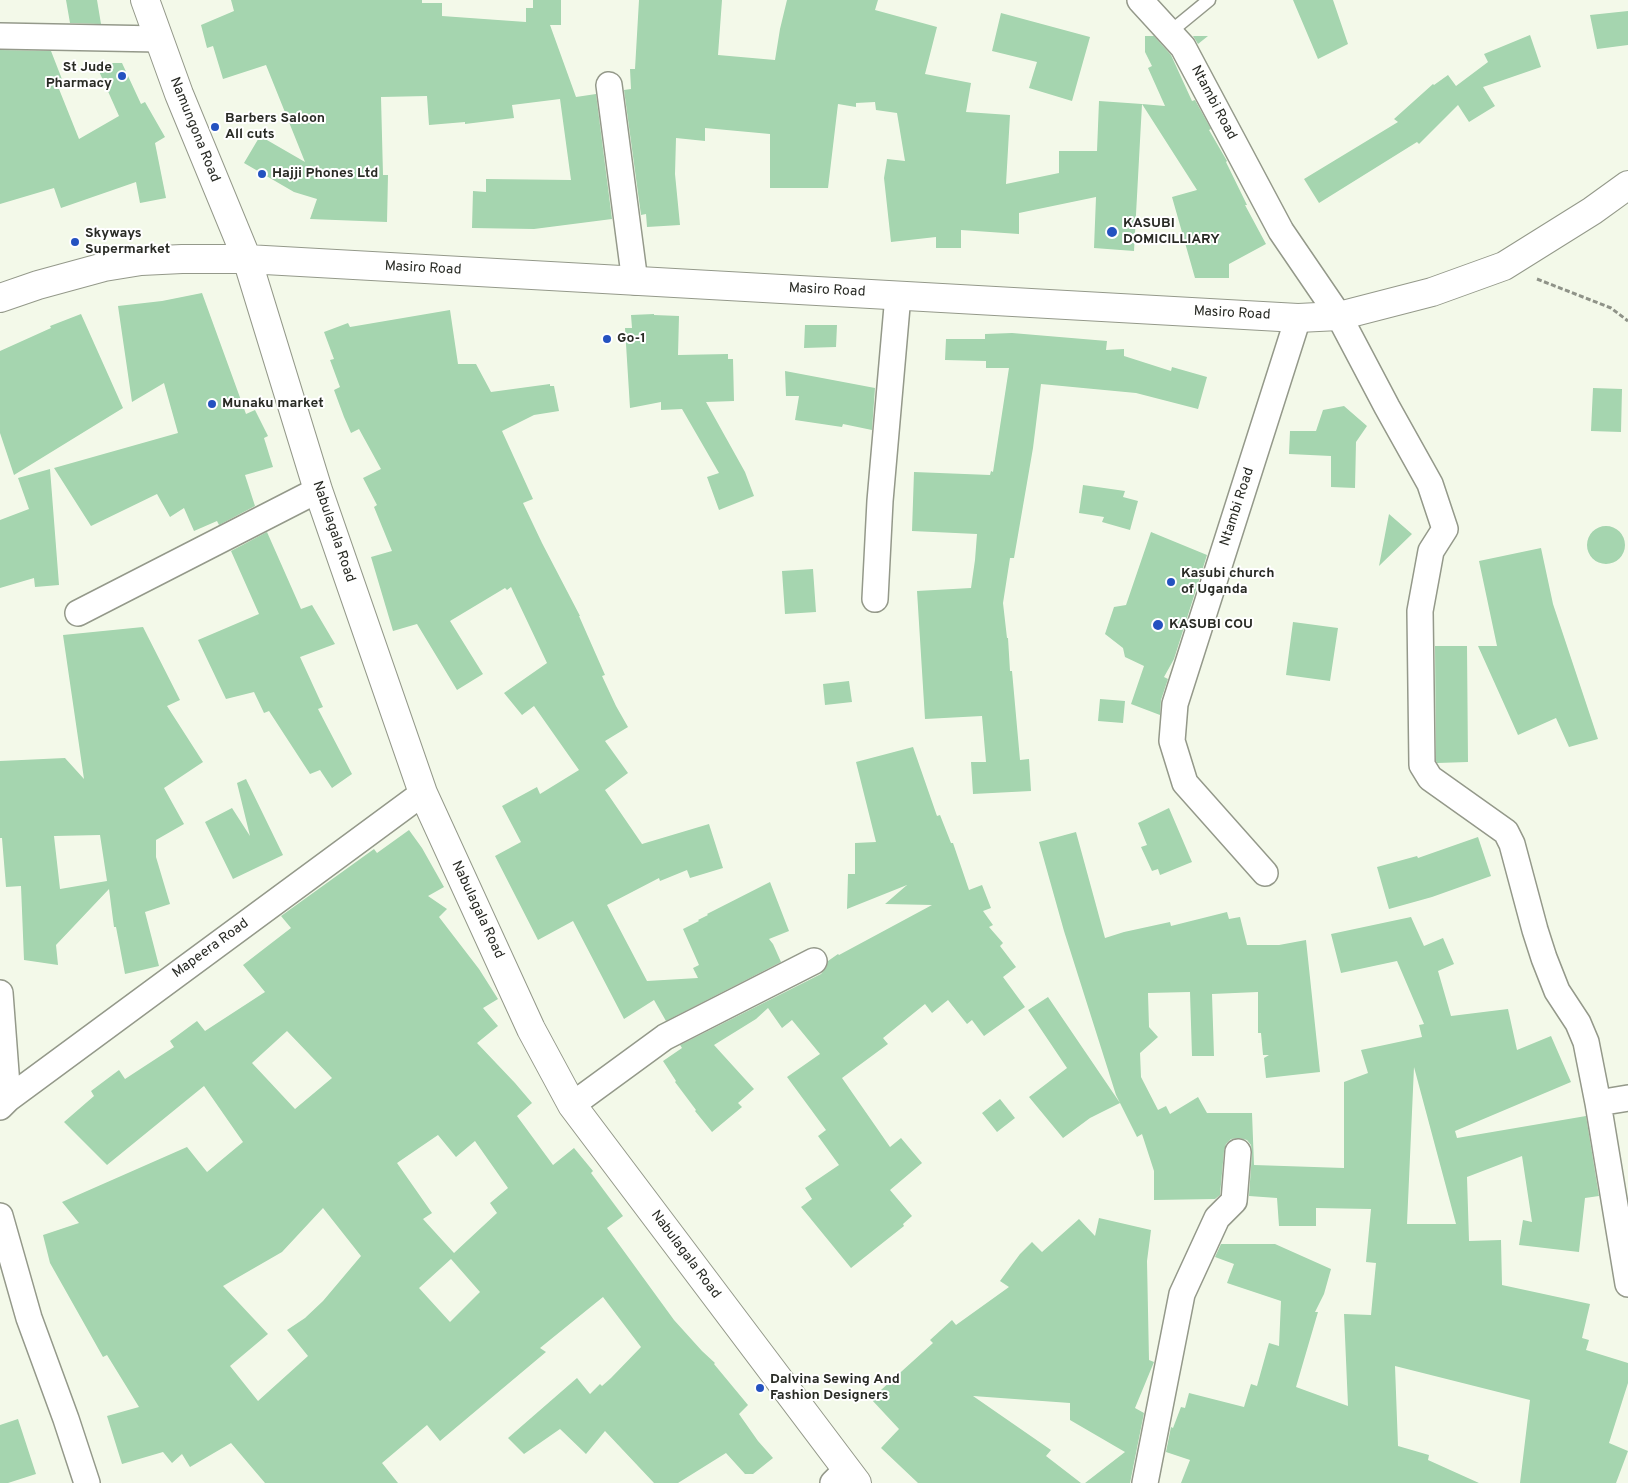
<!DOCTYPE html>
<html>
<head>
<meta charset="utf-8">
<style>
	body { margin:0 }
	canvas { display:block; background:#f3f9e9 }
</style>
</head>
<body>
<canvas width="1628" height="1483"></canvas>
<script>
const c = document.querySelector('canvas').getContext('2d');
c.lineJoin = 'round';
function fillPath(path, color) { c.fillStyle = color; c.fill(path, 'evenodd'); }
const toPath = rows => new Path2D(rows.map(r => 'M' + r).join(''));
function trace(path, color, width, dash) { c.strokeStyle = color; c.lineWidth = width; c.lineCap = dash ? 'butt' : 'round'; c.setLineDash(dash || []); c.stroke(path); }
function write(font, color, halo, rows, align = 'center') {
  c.font = font + ' Overpass,sans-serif'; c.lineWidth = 4; c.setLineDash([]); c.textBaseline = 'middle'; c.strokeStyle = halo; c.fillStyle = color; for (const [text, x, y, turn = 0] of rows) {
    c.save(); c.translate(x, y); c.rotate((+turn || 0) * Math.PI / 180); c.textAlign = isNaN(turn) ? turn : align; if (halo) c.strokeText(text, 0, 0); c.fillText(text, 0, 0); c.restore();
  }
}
const building = toPath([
	[66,0,97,0,101,24,70,23],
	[231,0,422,0,422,3,442,3,442,16,526,22,526,8,533,8,533,0,561,0,561,25,550,25,576,97,596,94,612,219,534,229,472,228,473,191,486,192,486,179,571,180,560,99,512,105,514,118,465,124,465,122,429,125,427,96,381,97,383,175,388,175,387,222,310,219,317,199,294,192,244,163,260,136,305,162,266,65,223,79,213,46,207,48,201,25,234,11],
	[639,0,722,0,718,55,775,60,780,29,787,0,878,0,875,10,937,27,925,74,971,83,966,112,1010,115,1006,184,1059,173,1059,151,1097,151,1099,101,1142,104,1134,251,1094,248,1096,197,1019,213,1019,234,961,230,961,248,936,248,936,237,891,242,884,178,887,159,905,161,897,113,876,110,875,102,856,103,856,107,838,104,828,188,770,188,770,134,705,128,705,141,676,138,675,174,680,225,647,227,646,214,641,215,624,90,631,89,630,69,635,69],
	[1293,0,1333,0,1348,44,1318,59],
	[1628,11,1628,45,1597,49,1590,15],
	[1001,13,1090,37,1072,101,1029,88,1037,62,992,51],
	[1530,35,1541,67,1483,87,1495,106,1469,122,1458,105,1419,144,1417,142,1319,203,1304,179,1398,122,1394,119,1433,84,1434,85,1448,75,1456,86,1488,62,1484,54],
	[1145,36,1154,36,1171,55,1192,101,1195,100,1211,129,1209,130,1227,161,1226,162,1247,205,1245,205,1266,244,1229,264,1229,278,1195,278,1172,197,1197,190,1142,104,1165,106,1148,68,1152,66,1145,52],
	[1193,36,1208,36,1198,44],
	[0,50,51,51,65,87,59,89,79,139,119,116,98,69,113,63,122,63,141,104,145,102,165,137,155,143,166,198,140,203,136,182,61,208,54,188,0,204],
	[202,293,246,414,255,410,268,436,264,438,273,467,245,475,255,506,219,525,217,521,194,531,184,508,170,517,157,494,91,526,54,468,178,433,164,383,132,402,118,306,162,301],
	[450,310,458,364,476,364,491,392,550,384,550,386,554,386,559,411,534,415,502,431,533,499,523,503,542,543,580,616,579,616,605,675,602,676,616,706,628,727,605,741,628,773,605,790,642,844,709,824,723,868,690,878,687,870,660,881,659,878,607,905,647,981,698,978,693,968,699,965,683,929,699,921,698,920,708,915,707,914,770,882,789,931,769,939,773,944,781,962,666,1021,654,1000,624,1019,573,921,538,940,495,856,521,842,502,806,537,787,540,794,579,770,534,706,522,715,504,693,547,663,511,587,507,590,505,588,450,621,483,674,457,690,417,624,393,631,371,557,392,551,374,507,377,505,363,478,381,469,359,429,351,433,344,417,334,390,340,387,330,360,334,359,324,332,348,323,350,327],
	[81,314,123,408,14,475,0,433,0,351,51,328,50,326],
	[654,314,654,315,679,316,678,355,728,354,728,359,733,359,734,401,706,402,745,472,754,496,719,510,707,477,719,473,682,409,661,410,661,402,630,408,625,328,632,328,631,315],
	[805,325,837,325,836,347,804,348],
	[1012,333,1107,341,1106,350,1124,349,1124,356,1171,371,1172,367,1207,377,1198,409,1136,393,1041,384,1033,448,1014,558,1010,558,1003,603,1007,638,1008,638,1010,671,1012,671,1020,760,1029,759,1031,791,973,794,971,762,986,762,982,716,925,719,917,591,971,588,975,560,977,534,912,531,914,472,990,475,991,471,993,472,1009,368,986,368,986,361,945,360,946,339,985,339,985,334],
	[785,371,875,388,872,430,843,424,842,427,795,420,799,396,786,396],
	[1593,388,1622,389,1621,432,1591,431],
	[1344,406,1367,426,1356,442,1355,488,1331,487,1331,456,1289,454,1290,431,1316,431,1323,410],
	[50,469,59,585,35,587,34,578,0,588,0,520,29,509,18,478],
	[1083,485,1125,491,1123,497,1138,501,1130,530,1102,522,1104,517,1079,513],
	[1389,514,1412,534,1379,566],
	'1587 545a19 19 0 1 1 38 0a19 19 0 1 1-38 0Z',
	[267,532,301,609,312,605,335,644,300,657,323,707,318,709,352,774,332,788,320,770,310,774,269,711,264,713,254,692,226,699,198,640,259,614,231,551],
	[1151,532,1207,555,1174,659,1164,677,1168,679,1161,700,1160,715,1131,704,1144,666,1125,657,1123,648,1105,634,1114,607,1126,605],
	[1541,548,1553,604,1598,739,1569,747,1556,718,1518,735,1478,646,1497,646,1479,561],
	[813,569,816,612,785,614,782,571],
	[1293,622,1338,628,1330,681,1286,675],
	[143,627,180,700,167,706,203,762,164,788,184,824,156,840,156,857,170,904,145,912,159,966,125,974,116,927,114,927,109,889,56,945,58,965,24,960,21,886,6,887,2,838,0,838,0,761,65,758,84,779,63,635],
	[100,835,107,881,60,889,54,836],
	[1435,646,1467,646,1468,762,1437,763,1436,761],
	[849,681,852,702,825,705,823,684],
	[1100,699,1125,701,1123,723,1098,721],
	[913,747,937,816,940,815,951,843,953,843,969,890,982,885,991,908,983,911,993,925,989,927,1003,943,1000,946,1016,967,1003,977,1025,1007,984,1036,972,1020,967,1024,948,1000,932,1013,925,1004,883,1038,888,1044,842,1078,890,1147,901,1138,922,1163,890,1190,912,1216,903,1224,904,1226,851,1268,801,1207,812,1199,805,1188,839,1165,818,1136,826,1130,787,1077,820,1054,792,1020,782,1028,768,1008,756,1019,714,1045,754,1089,738,1103,742,1107,712,1132,695,1111,696,1110,675,1082,676,1081,663,1061,682,1048,680,1045,821,974,826,968,828,961,838,954,839,955,932,905,885,904,907,885,847,909,848,874,855,874,855,843,876,842,856,762],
	[246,779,283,855,233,879,205,822,232,808,250,836,237,783],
	[1169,808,1192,862,1160,875,1158,869,1152,871,1141,847,1147,845,1138,823],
	[409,830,422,848,444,887,428,896,447,909,439,917,479,969,498,999,483,1008,498,1026,477,1043,515,1083,532,1103,517,1116,553,1165,574,1148,593,1171,591,1173,623,1216,607,1228,674,1320,702,1351,715,1363,714,1364,748,1405,739,1414,758,1441,773,1458,753,1474,745,1474,726,1453,678,1483,654,1483,605,1431,586,1454,560,1429,524,1454,508,1438,577,1378,590,1394,600,1384,602,1386,611,1378,641,1347,603,1297,540,1348,546,1352,440,1441,427,1425,382,1463,398,1483,265,1483,231,1443,190,1467,182,1454,172,1463,163,1452,122,1464,107,1416,139,1407,107,1355,103,1357,50,1263,43,1235,79,1223,62,1202,187,1147,207,1172,243,1142,204,1086,107,1165,64,1122,94,1096,91,1091,119,1070,125,1079,174,1047,170,1041,197,1021,205,1031,265,992,243,965,291,928,281,916,374,849,377,853],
	[287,1031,332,1078,295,1109,252,1063],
	[438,1135,456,1157,475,1141,508,1188,490,1203,497,1213,454,1253,423,1219,432,1213,397,1163],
	[323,1208,361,1256,323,1301,305,1318,287,1330,308,1356,258,1401,230,1366,268,1334,223,1286,282,1252],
	[451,1259,480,1292,450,1322,419,1288],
	[1076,832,1105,938,1124,932,1170,922,1171,926,1227,912,1229,919,1240,917,1247,945,1279,945,1306,940,1320,1072,1266,1078,1264,1058,1269,1055,1263,1055,1261,1033,1258,1033,1258,992,1212,994,1214,1056,1192,1056,1190,992,1148,993,1149,1027,1158,1037,1140,1053,1141,1077,1158,1110,1166,1106,1170,1114,1198,1097,1207,1113,1252,1113,1254,1165,1344,1168,1344,1082,1368,1073,1361,1050,1422,1037,1419,1025,1424,1024,1397,961,1341,973,1331,934,1411,917,1424,946,1443,938,1454,964,1438,971,1451,1016,1508,1009,1517,1050,1551,1036,1571,1082,1455,1131,1457,1138,1586,1116,1599,1196,1585,1198,1579,1252,1519,1245,1523,1220,1532,1222,1522,1156,1467,1177,1469,1241,1501,1240,1502,1285,1590,1304,1582,1338,1589,1340,1586,1350,1628,1363,1628,1383,1609,1443,1628,1451,1616,1483,1520,1483,1530,1400,1395,1366,1398,1446,1429,1455,1428,1460,1479,1483,1181,1483,1190,1460,1166,1452,1171,1427,1173,1428,1181,1407,1185,1408,1189,1393,1244,1407,1251,1384,1257,1386,1269,1343,1279,1346,1281,1301,1227,1283,1234,1264,1215,1257,1221,1244,1275,1244,1331,1269,1324,1294,1315,1312,1318,1312,1296,1387,1348,1406,1344,1314,1371,1315,1376,1263,1366,1262,1371,1209,1316,1208,1316,1226,1279,1226,1277,1198,1249,1196,1252,1153,1251,1145,1247,1140,1239,1138,1231,1139,1226,1144,1224,1151,1220,1195,1215,1199,1154,1200,1154,1171,1142,1134,1137,1137,1116,1095,1064,931,1039,842],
	[1414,1067,1456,1224,1407,1224],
	[1478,837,1491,876,1432,897,1389,909,1377,867,1417,856,1418,858],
	[1048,997,1120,1103,1090,1118,1063,1138,1029,1097,1067,1068,1028,1010],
	[1000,1099,1015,1118,997,1132,982,1113],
	[1099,1218,1151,1230,1147,1261,1149,1360,1154,1362,1135,1408,1144,1413,1130,1483,1085,1483,1125,1452,1070,1420,1070,1403,973,1396,1051,1450,1046,1456,1081,1483,918,1483,881,1448,899,1429,871,1399,933,1343,930,1340,952,1320,956,1325,1009,1287,1000,1281,1020,1254,1032,1242,1042,1252,1079,1219,1095,1236],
	[18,1419,36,1474,8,1483,0,1483,0,1425]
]);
const path = toPath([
	[1537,279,1611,308,1628,321]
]);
const lane = toPath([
	[1170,32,1209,0]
]);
const street = toPath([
	[1140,0,1183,47,1281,231,1339,316,1387,407,1430,484,1445,529,1431,551,1420,611,1422,765,1430,778,1506,832,1512,844,1535,930,1544,958,1557,991,1578,1023,1586,1042,1598,1103,1628,1284],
	[0,36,159,39],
	[609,85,635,282],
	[875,599,880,501,898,295],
	[78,613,318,490],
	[1265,873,1185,783,1172,741,1175,704,1298,318],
	[0,993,8,1099],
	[1598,1103,1628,1098],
	[572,1105,665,1037,814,961],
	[0,1107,8,1099,423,793],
	[0,1216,29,1318,66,1419,87,1483],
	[833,1483,847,1469],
	[1145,1483,1182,1294,1217,1218,1234,1201,1238,1152]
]);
const secondary = toPath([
	[145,0,179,94,247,259,318,490,423,793,531,1029,572,1105,857,1483],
	[0,298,38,285,104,267,141,261,182,259,247,259,1298,318,1339,316,1432,292,1504,266,1592,211,1628,185]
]);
const markers = [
	[122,76,5,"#2452c0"],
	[215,127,5,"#2452c0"],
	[262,174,5,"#2452c0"],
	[1112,232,6,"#2452c0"],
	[75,242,5,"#2452c0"],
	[607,339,5,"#2452c0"],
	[212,404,5,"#2452c0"],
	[1171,582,5,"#2452c0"],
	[1158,625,6,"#2452c0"],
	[760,1388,5,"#2452c0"]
];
const poiNames = [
	["St Jude",112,68,"right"],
	["Pharmacy",112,84,"right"],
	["Barbers Saloon",225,119],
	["All cuts",225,135],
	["Hajji Phones Ltd",272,174],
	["KASUBI",1123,224],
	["DOMICILLIARY",1123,240],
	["Skyways",85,234],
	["Supermarket",85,250],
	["Go-1",617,339],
	["Munaku market",222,404],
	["Kasubi church",1181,574],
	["of Uganda",1181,590],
	["KASUBI COU",1169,625],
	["Dalvina Sewing And",770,1380],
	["Fashion Designers",770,1396]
];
const streetNames = [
	["Ntambi Road",1213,103,62],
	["Namungona Road",194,130,68],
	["Masiro Road",423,269,3],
	["Masiro Road",827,291,3],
	["Masiro Road",1232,314,3],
	["Ntambi Road",1238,507,-72],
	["Nabulagala Road",333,532,71],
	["Nabulagala Road",477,910,65],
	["Mapeera Road",211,949,-36],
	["Nabulagala Road",685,1255,53]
];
fillPath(building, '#a5d5af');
trace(lane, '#94998a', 15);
trace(street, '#94998a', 28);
trace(secondary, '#94998a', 30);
trace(path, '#8f9388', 3, [5, 2.5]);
trace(lane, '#fff', 12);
trace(street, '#fff', 25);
trace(secondary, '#fff', 28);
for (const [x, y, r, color] of markers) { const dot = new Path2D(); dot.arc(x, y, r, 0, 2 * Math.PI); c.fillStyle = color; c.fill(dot); trace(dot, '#fff', 2); }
write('bold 14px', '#292b25', '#fff', poiNames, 'left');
write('14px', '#292b25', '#fff', streetNames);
</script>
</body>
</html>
